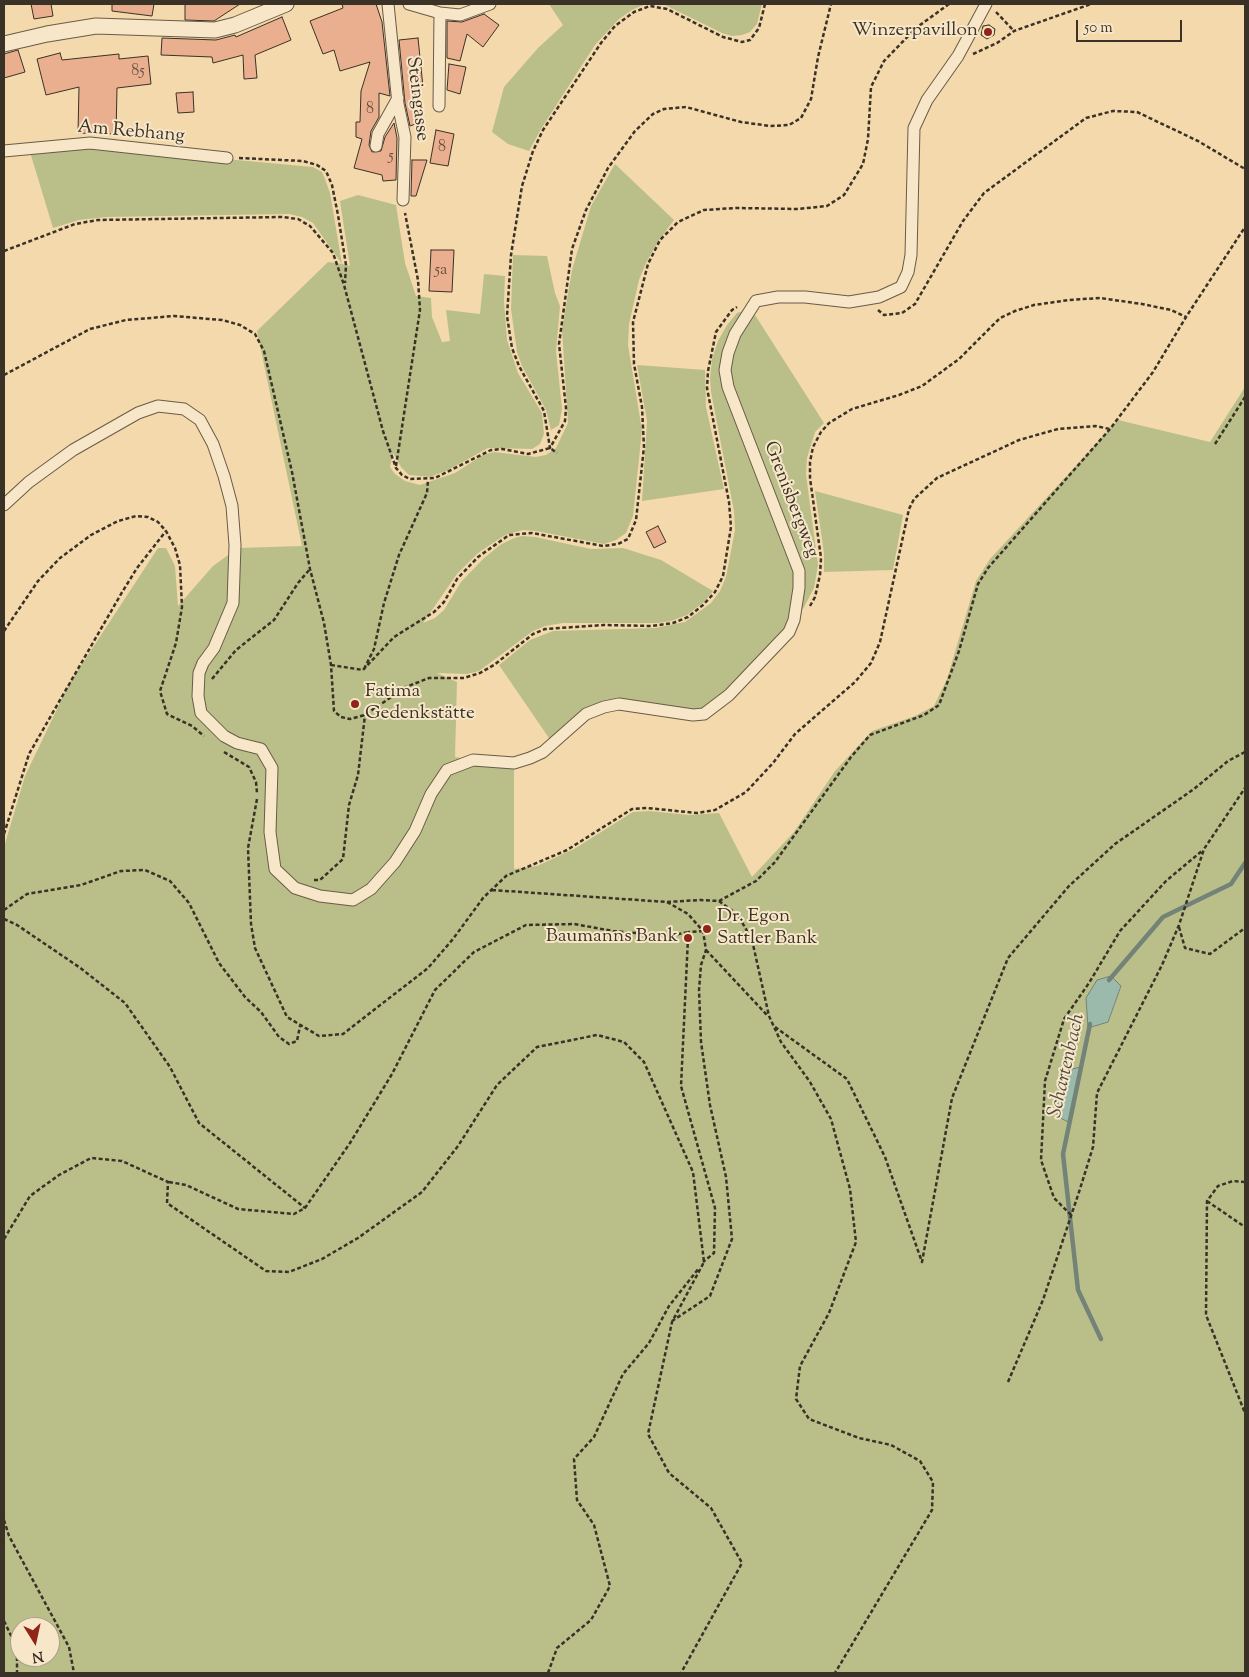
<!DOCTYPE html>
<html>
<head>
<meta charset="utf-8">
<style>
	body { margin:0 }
	#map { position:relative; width:1249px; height:1677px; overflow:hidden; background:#f3d9ab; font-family:"Sorts Mill Goudy",serif }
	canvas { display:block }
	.frame { position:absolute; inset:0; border:5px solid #3a3127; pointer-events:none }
	.north { position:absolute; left:10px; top:1617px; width:50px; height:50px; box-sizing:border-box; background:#f7e6c8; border:1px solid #ab9e88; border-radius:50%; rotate:170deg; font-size:14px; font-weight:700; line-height:20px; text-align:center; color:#3a3127 }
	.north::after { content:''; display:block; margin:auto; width:18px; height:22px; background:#8f2418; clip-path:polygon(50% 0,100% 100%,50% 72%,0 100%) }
	.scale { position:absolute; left:1076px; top:20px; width:106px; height:22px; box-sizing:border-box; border:2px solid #3a3127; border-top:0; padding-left:6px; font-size:15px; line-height:18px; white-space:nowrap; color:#3a3127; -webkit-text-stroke:4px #f7e6c8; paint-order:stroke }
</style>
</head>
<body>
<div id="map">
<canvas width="1249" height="1677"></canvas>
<div class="frame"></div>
<div class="north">N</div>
<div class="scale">50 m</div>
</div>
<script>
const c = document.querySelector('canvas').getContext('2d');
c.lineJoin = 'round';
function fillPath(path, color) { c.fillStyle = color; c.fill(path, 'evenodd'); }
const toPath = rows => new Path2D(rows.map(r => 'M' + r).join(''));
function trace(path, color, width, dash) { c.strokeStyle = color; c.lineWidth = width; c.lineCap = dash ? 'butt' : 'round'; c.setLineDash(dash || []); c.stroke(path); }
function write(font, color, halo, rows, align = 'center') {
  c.font = font + ' "Sorts Mill Goudy",serif'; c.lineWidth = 4; c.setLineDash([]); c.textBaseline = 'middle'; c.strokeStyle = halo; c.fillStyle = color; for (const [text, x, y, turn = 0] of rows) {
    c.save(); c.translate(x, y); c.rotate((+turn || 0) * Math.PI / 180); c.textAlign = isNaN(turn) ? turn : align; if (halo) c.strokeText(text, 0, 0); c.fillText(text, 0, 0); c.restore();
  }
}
const green = toPath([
	[549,4,646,4,632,10,619,19,595,45,541,129,529,151,508,144,492,132,504,87,538,48,563,25],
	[663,4,762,4,757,24,750,32,742,35,732,36,722,33],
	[74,148,105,148,313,167,322,172,325,179,330,193,342,264,350,266,340,201,358,195,396,205,405,263,416,296,431,298,432,317,442,342,450,341,446,310,480,314,484,274,505,276,504,301,507,340,518,373,542,413,544,434,540,444,532,449,488,448,448,470,430,477,409,475,401,467,393,453,390,467,395,474,405,481,420,485,455,473,483,455,494,452,536,457,546,455,556,448,568,423,562,329,572,270,591,206,615,164,674,220,657,243,646,263,639,280,629,324,628,345,642,430,633,516,626,533,616,540,604,544,536,531,523,530,505,535,478,553,457,574,423,623,435,618,444,610,461,582,483,559,500,545,514,538,522,536,535,537,591,549,623,548,661,560,713,591,704,602,687,615,671,621,658,623,563,623,545,626,533,631,479,671,467,674,437,673,457,682,455,757,514,766,514,869,537,866,574,849,633,812,649,811,689,815,719,813,752,877,794,832,835,771,872,731,915,716,934,706,947,679,976,581,990,559,1118,420,1210,442,1245,387,1245,1673,4,1673,4,847,25,776,69,684,158,548,166,548,175,566,178,606,213,566,238,548,302,546,257,331,328,262,342,264,313,223,302,217,289,214,106,217,79,220,53,228,30,152],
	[1121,987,1108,1021,1088,1028],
	[20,1627,50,1627,50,1657,20,1657],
	[513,255,547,256,555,293,560,306,556,351,562,409,559,425,551,430,546,410,522,366,517,352,511,309],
	[743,311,744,313,722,362,795,572,793,601,783,633,721,699,701,710,687,711,611,702,551,741,499,665,530,640,553,631,655,628,685,622,711,603,720,591,726,577,735,530,734,511,711,392,710,378,712,359,718,341,727,325,737,313],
	[755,315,824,423,815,432,807,458,806,474,818,565,814,588,803,609,799,610,803,581,730,376,734,348,749,321],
	[637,365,705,370,706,407,724,489,642,501,647,421],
	[815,491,903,515,893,570,824,572,824,553]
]);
const water = toPath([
	[1111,976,1121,986,1108,1022,1088,1028,1086,998,1097,980,1111,976],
	[1081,1067,1068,1122,1057,1116,1057,1094,1068,1070,1081,1067]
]);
const stream = toPath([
	[1109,980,1163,917,1231,884,1245,863],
	[1090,1024,1063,1154,1078,1290,1101,1339]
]);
const building = toPath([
	[31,4,51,4,53,16,34,19,31,4],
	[112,4,154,4,152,16,112,11,112,4],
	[185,4,240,4,214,21,185,20,185,4],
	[342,4,376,4,382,22,390,96,379,93,379,117,371,131,369,145,372,152,381,151,385,137,394,123,397,138,396,180,383,181,382,175,354,168,362,139,356,137,356,122,360,122,361,91,370,62,340,71,334,50,323,54,310,21,343,8,342,4],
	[484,14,499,25,483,47,467,34,460,61,447,58,447,21,462,22,484,14],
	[282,17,291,40,255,55,257,78,244,79,243,55,213,63,212,57,161,55,162,38,216,40,235,35,236,37,282,17],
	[989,25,995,29,994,35,987,39,981,35,983,26,989,25],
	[418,38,423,87,413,88,424,121,410,126,405,103,399,40,418,38],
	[18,50,25,72,4,78,4,54,18,50],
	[60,53,62,60,119,54,119,59,148,56,151,84,117,88,116,134,78,133,79,87,46,95,37,59,60,53],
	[449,64,466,67,460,94,447,90,449,64],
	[193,92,194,112,178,113,176,93,193,92],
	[436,130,454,134,448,166,430,163,436,130],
	[412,160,427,160,416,196,411,196,412,160],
	[431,250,454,250,452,292,429,291,431,250],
	[658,526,666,542,654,548,646,532,658,526]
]);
const path = toPath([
	[765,4,759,28,750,40,742,42,723,37,667,9,650,6,634,12,615,26,601,43,543,130,533,151,522,186,511,255,507,316,512,348,519,366,544,411,550,448,565,421,566,408,559,344,572,249,586,210,608,168,635,131,653,114,664,109,686,107,741,122,770,126,789,125,801,118,811,99,818,57,831,4],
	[996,12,1014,31],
	[973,54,997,43,1014,31,1091,4],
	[239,158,303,161,317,165,326,171,332,185,338,215,346,265,345,283],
	[4,251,75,224,98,220,282,217,298,219,310,226,333,253,344,285,383,431,396,468,402,475,410,479,435,478,491,450,502,449,528,454,550,448,557,453],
	[878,310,884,315,902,313,915,304,963,221,984,193,1086,118,1113,111,1137,112,1198,141,1245,169],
	[4,375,90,329,126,320,174,316,222,320,240,325,255,334,264,351,292,472,310,569,324,623,331,665,334,711,341,717,350,719,365,715,406,687,429,678,464,678,480,673,494,665,533,634,545,629,604,625,652,626,673,623,688,617,703,605,715,592,723,576,731,527,729,502,707,388,708,371,716,332,732,310,737,307],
	[1215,444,1245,397],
	[396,466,420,310,418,280,405,213],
	[810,606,815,597,820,575,821,558,810,478,810,462,813,447,821,432,829,423,852,409,899,395,922,386,959,359,1000,318,1015,311,1034,305,1069,300,1100,298,1142,304,1171,310,1186,317],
	[4,631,38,581,60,558,91,535,118,521,136,516,148,517,158,522,166,531,175,548,180,565,182,607,176,643,160,691,167,714,192,726,204,736],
	[331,665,363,670,394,637,434,612,444,602,457,579,478,557,509,535,532,533,603,546,618,544,628,539,636,520,644,447,642,407,634,364,633,322,648,264,660,240,678,222,704,210,736,208,798,209,827,206,844,195,863,164,868,139,871,87,884,61,916,28,949,4],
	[364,669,374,649,384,603,399,555,427,493,428,480],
	[212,679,236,650,274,620,298,583,310,569],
	[224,752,249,767,256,782,257,793],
	[257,799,248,848,251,924,255,948,287,1017,319,1036,343,1034,428,968,453,939,483,898,506,876,567,850,632,809,647,808,697,813,715,810,746,792,773,763,795,734,855,682,871,663,880,642,909,509,914,499,937,478,1019,440,1058,429,1095,426,1110,429],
	[4,834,29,754,121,594,137,568,166,531],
	[314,880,320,880,343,859,349,805,358,775,365,715],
	[492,890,667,902,688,914,703,931,706,950,701,965,699,990,701,1042,710,1105,726,1177,732,1239,710,1296,672,1321],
	[719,901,738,915,752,940,769,1016,781,1042,810,1082,831,1119,850,1189,856,1242,829,1313,800,1366,796,1399,809,1419,859,1438,891,1445,920,1461,933,1482,932,1510,835,1673],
	[667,902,701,900,719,901,756,881,775,862,851,757,870,735,924,715,939,705,959,651,978,584,988,568,1110,429,1153,372,1186,317,1245,227],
	[4,910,27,894,81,885,121,871,145,870,170,881,189,903,219,963,245,997,261,1012,279,1037,289,1044,297,1041,300,1026],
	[4,919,17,925,79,967,125,1003,170,1067,199,1123,305,1208],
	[1179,927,1185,948,1210,954,1245,928],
	[703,931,689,932,688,938,681,1086,715,1208,714,1253,703,1262],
	[706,950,767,1015],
	[775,1027,847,1079,885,1157,922,1262,952,1098,1008,958,1069,886,1115,844,1194,789,1228,761,1245,752],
	[169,1182,186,1185,238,1209,294,1214,305,1208,350,1143,392,1074,435,990,474,952,526,925,574,924,613,931,669,936,689,932],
	[1245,1182,1233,1181,1218,1186,1207,1201,1206,1315,1245,1413],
	[1207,1201,1245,1227],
	[1071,1215,1054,1198,1041,1160,1045,1081,1064,1019,1089,983,1120,931,1166,881,1203,850],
	[4,1239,30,1196,59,1175,91,1158,122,1161,168,1182,167,1203,266,1271,289,1272,322,1259,358,1238,422,1192,458,1146,497,1085,537,1047,597,1035,624,1042,644,1062,693,1172,704,1262,672,1322,648,1434,669,1473,711,1508,742,1563,681,1673],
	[1008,1382,1043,1300,1080,1189,1093,1147,1097,1093,1162,965,1179,925,1204,849,1245,788],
	[4,1520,9,1536,69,1647,74,1673],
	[4,1621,17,1648,17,1673],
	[548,1673,557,1648,591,1620,610,1586,594,1525,577,1500,574,1459,594,1437,623,1374,649,1343,669,1306,699,1268]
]);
const minor = toPath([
	[388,4,398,104,405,137,403,200],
	[409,4,440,13,460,15,490,4],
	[439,106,440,13],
	[376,146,378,134,398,98],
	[4,151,90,143,227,158],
	[4,505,29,482,73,450,138,413,158,406,184,409,200,420,213,444,224,476,232,506,235,545,233,603,214,648,203,663,199,673,198,696,201,713,224,736,237,743,261,749,272,768,270,832,275,869,295,888,320,896,353,900,371,889,395,862,415,831,431,794,447,770,473,760,514,763,530,758,543,752,586,714,604,707,619,704,693,715,704,714,729,695,789,632,794,620,799,588,799,571,728,387,725,370,728,353,735,334,756,301,778,297,805,297,849,302,879,297,901,287,908,272,911,255,914,128,927,100,958,56,986,4]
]);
const tertiary = toPath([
	[4,44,47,34,96,26,215,30,235,25,286,4]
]);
const markers = [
	[988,32,5,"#8f2418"],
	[355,704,5,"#8f2418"],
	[707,929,5,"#8f2418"],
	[688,938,5,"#8f2418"]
];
const numberNames = [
	["85",138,72],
	["8",370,110],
	["8",442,148],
	["5",391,157],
	["5a",441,271]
];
const poiNames = [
	["Winzerpavillon",978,32],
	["Fatima",365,693,"left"],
	["Gedenkstätte",365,715,"left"],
	["Dr. Egon",717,918,"left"],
	["Sattler Bank",717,940,"left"],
	["Baumanns Bank",678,938]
];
const streetNames = [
	["Steingasse",416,99,83],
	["Am Rebhang",131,133,5],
	["Grenisbergweg",790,500,69]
];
const waterNames = [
	["Schartenbach",1068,1066,-77]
];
fillPath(green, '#babf8a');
fillPath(water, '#9bbaac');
trace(water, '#748377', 1);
trace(stream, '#748377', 4.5);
fillPath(building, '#e9af8f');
trace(building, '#3a3127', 1);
trace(minor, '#685b48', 13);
trace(tertiary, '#685b48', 17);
trace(path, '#3a3127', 2.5, [4, 2.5]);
trace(minor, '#f7e6c8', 11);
trace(tertiary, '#f7e6c8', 15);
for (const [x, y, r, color] of markers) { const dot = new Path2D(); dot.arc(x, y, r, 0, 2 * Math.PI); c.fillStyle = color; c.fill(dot); trace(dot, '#f7e6c8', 2); }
write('16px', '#665041', null, numberNames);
write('19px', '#3a3127', '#f7e6c8', poiNames, 'right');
write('19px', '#3a3127', '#f7e6c8', streetNames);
write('italic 20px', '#4d4c42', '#f7e6c8', waterNames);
</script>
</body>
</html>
